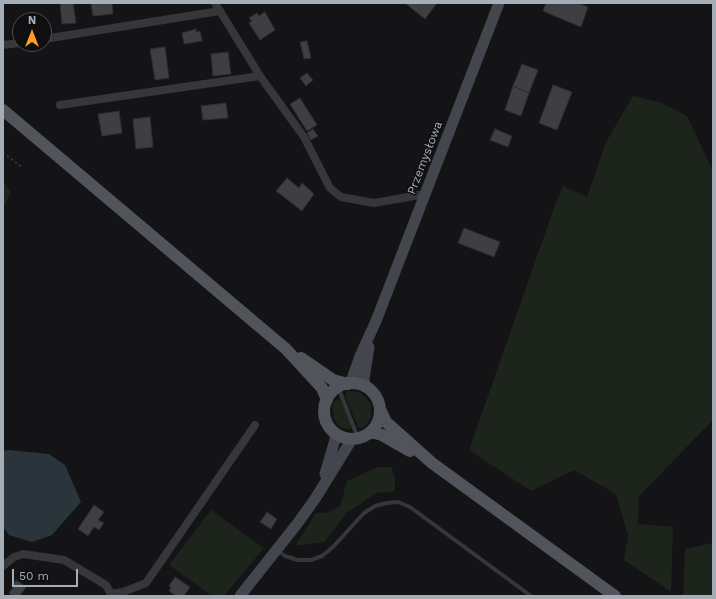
<!DOCTYPE html>
<html>
<head>
<meta charset="utf-8">
<style>
	body { margin:0 }
	#map { position:relative; width:716px; height:599px; overflow:hidden; background:#141416; font-family:"Work Sans",sans-serif }
	canvas { display:block }
	.frame { position:absolute; inset:0; border:4px solid #a5adb7; pointer-events:none }
	.north { position:absolute; left:12px; top:12px; width:40px; height:40px; box-sizing:border-box; background:#0f0f11; border:1px solid #4b4e53; border-radius:50%; rotate:0deg; font-size:11px; font-weight:700; line-height:16px; text-align:center; color:#a5adb7 }
	.north::after { content:''; display:block; margin:auto; width:14px; height:18px; background:#ff9d23; clip-path:polygon(50% 0,100% 100%,50% 72%,0 100%) }
	.scale { position:absolute; left:12px; top:569px; width:66px; height:18px; box-sizing:border-box; border:2px solid #a5adb7; border-top:0; padding-left:5px; font-size:12px; line-height:14px; white-space:nowrap; color:#a5adb7; -webkit-text-stroke:3px #0f0f11; paint-order:stroke }
</style>
</head>
<body>
<div id="map">
<canvas width="716" height="599"></canvas>
<div class="frame"></div>
<div class="north">N</div>
<div class="scale">50 m</div>
</div>
<script>
const c = document.querySelector('canvas').getContext('2d');
c.lineJoin = 'round';
function fillPath(path, color) { c.fillStyle = color; c.fill(path, 'evenodd'); }
const toPath = rows => new Path2D(rows.map(r => 'M' + r).join(''));
function trace(path, color, width, dash) { c.strokeStyle = color; c.lineWidth = width; c.lineCap = dash ? 'butt' : 'round'; c.setLineDash(dash || []); c.stroke(path); }
function write(font, color, halo, rows, align = 'center') {
  c.font = font + ' "Work Sans",sans-serif'; c.lineWidth = 3; c.setLineDash([]); c.textBaseline = 'middle'; c.strokeStyle = halo; c.fillStyle = color; for (const [text, x, y, turn = 0] of rows) {
    c.save(); c.translate(x, y); c.rotate((+turn || 0) * Math.PI / 180); c.textAlign = isNaN(turn) ? turn : align; if (halo) c.strokeText(text, 0, 0); c.fillText(text, 0, 0); c.restore();
  }
}
const green = toPath([
	[633,96,662,103,687,116,711,167,713,168,713,420,639,496,638,524,673,527,671,592,624,560,628,536,616,494,574,470,531,491,469,450,555,205,563,186,587,197,606,142],
	[3,182,11,192,3,208],
	[348,391,358,392,363,395,371,404,371,417,368,422,363,428,358,427,345,396,346,392],
	[337,400,341,401,351,424,351,428,348,430,340,427,334,419,332,407,335,401],
	[378,467,391,467,395,477,395,491,376,493,347,513,324,542,295,546,316,513,326,513,340,506,347,481],
	[211,510,264,548,224,596,212,596,169,565],
	[713,543,713,596,683,596,685,549]
]);
const water = toPath([
	[8,450,49,454,65,465,81,502,52,535,32,542,9,535,3,527,3,451]
]);
const building = toPath([
	[60,3,73,3,76,23,62,24,60,3],
	[91,3,112,3,113,14,93,16,91,3],
	[405,3,437,3,425,19,405,3],
	[546,3,578,3,588,7,581,27,543,11,546,3],
	[265,12,275,30,260,40,249,23,252,21,249,18,257,13,259,16,265,12],
	[196,29,196,32,200,31,202,41,184,44,182,33,196,29],
	[307,41,311,58,304,59,300,42,307,41],
	[165,47,169,78,155,80,150,49,165,47],
	[228,52,231,74,213,76,211,54,228,52],
	[522,64,538,70,529,93,513,86,522,64],
	[307,73,313,80,306,86,300,78,307,73],
	[553,85,572,92,557,130,539,123,553,85],
	[513,86,529,93,521,116,505,110,513,86],
	[300,98,317,125,307,131,290,104,300,98],
	[226,103,228,118,203,120,201,106,226,103],
	[119,111,122,133,102,136,98,114,119,111],
	[150,117,153,147,136,149,133,119,150,117],
	[313,129,318,136,311,140,307,133,313,129],
	[495,129,512,136,508,147,490,140,495,129],
	[287,178,299,188,302,183,314,194,302,211,276,191,287,178],
	[464,228,500,242,494,257,458,243,464,228],
	[94,505,104,512,98,520,104,523,99,530,94,527,88,536,78,529,94,505],
	[267,512,277,519,271,529,260,522,267,512],
	[175,577,190,587,184,596,176,596,169,591,171,587,169,586,175,577],
	[16,580,26,587,20,596,13,596,9,593,14,586,13,585,16,580]
]);
const path = toPath([
	[3,153,22,167]
]);
const lane = toPath([
	[338,387,358,438],
	[277,550,285,556,298,560,311,560,322,556,333,547,364,513,375,506,387,503,398,502,410,507,531,596]
]);
const street = toPath([
	[215,3,260,76,304,137,330,188,341,197,374,203,425,194],
	[44,39,220,11],
	[3,45,20,43],
	[60,105,260,76],
	[3,566,14,557,23,554,64,560,106,585,111,594],
	[110,596,111,594,123,592,146,583,255,425]
]);
const secondary = toPath([
	[348,384,352,379,360,356,376,321,499,3],
	[365,387,364,379,369,347],
	[325,474,335,440,335,433],
	[240,596,297,524,315,499,352,439]
]);
const primary = toPath([
	[3,110,286,349,322,388,327,400],
	[301,358,333,380,348,384],
	'324 411a28 28 0 1 1 56 0a28 28 0 1 1-56 0Z',
	[380,409,386,422,432,463,615,596],
	[369,433,375,433,382,435,410,451]
]);
const streetNames = [
	["Przemysłowa",425,158,-69]
];
fillPath(green, '#1c241c');
fillPath(water, '#29353b');
fillPath(building, '#3e3f43');
trace(building, '#2e2e32', 1);
trace(path, '#3b3e42', 1.5, [2, 3]);
trace(lane, '#35373b', 4);
trace(street, '#35373b', 8);
trace(secondary, '#43464c', 11);
trace(primary, '#51545b', 12);
write('12px', '#a5adb7', '#0f0f11', streetNames);
</script>
</body>
</html>
